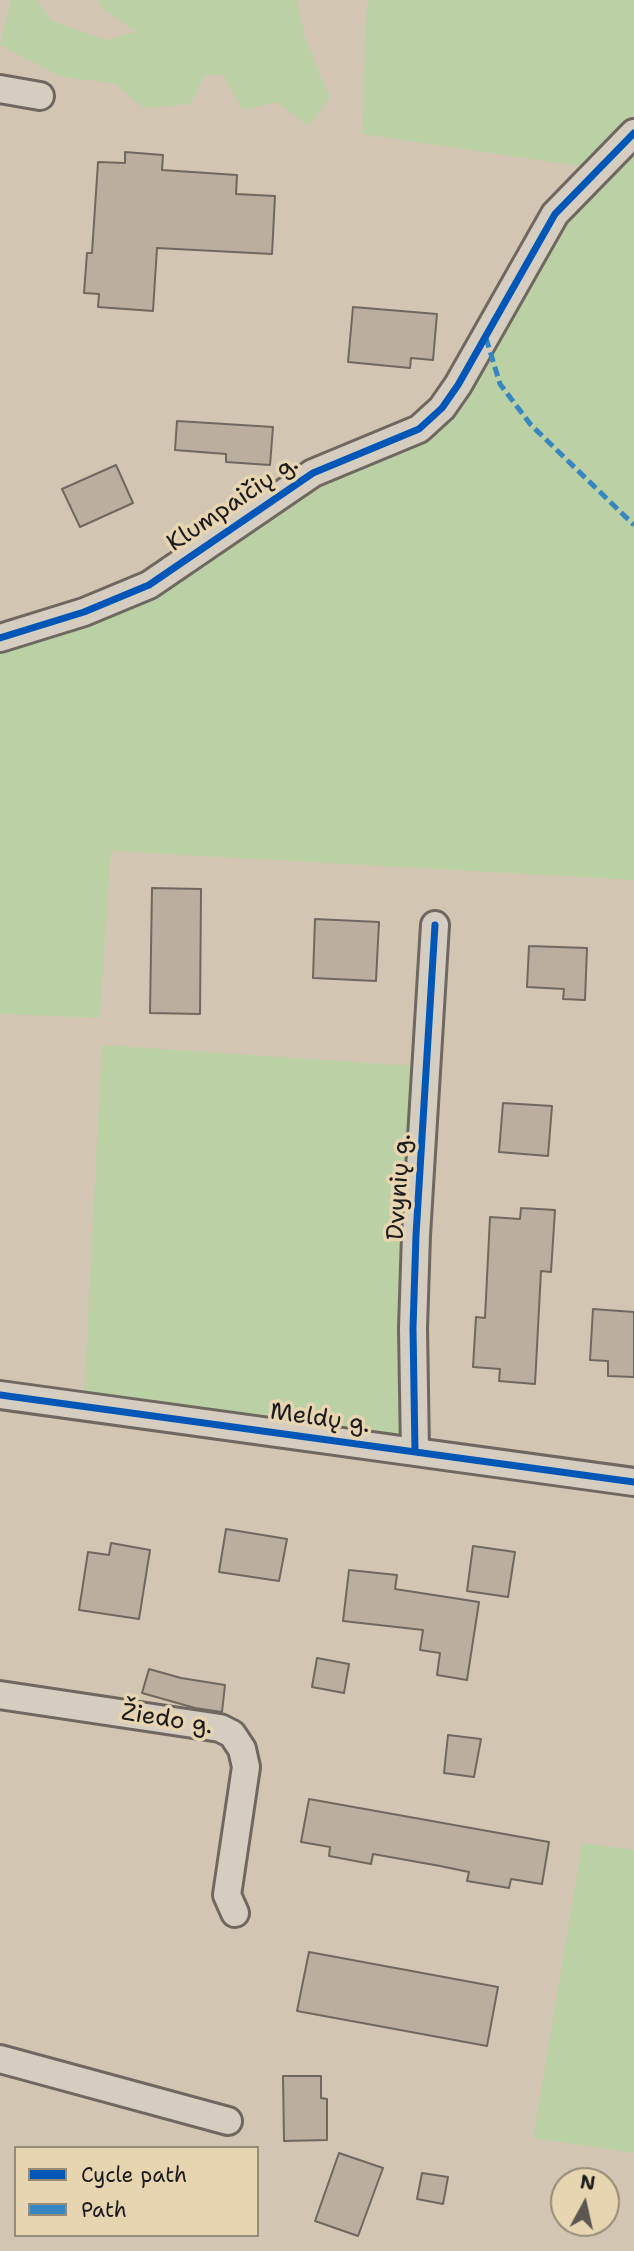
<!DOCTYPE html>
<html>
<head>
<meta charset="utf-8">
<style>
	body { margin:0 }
	#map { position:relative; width:634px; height:2251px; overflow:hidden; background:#d2c6b2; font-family:"Shantell Sans",sans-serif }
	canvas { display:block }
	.legend { position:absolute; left:14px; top:2146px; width:245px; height:91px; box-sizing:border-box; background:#e7d5b2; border:2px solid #968b76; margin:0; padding:9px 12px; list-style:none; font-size:21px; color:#1c1c1c }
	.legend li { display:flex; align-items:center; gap:14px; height:35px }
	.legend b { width:35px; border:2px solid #968b76 }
	.north { position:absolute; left:550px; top:2167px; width:70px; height:70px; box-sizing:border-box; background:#e7d5b2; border:2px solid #968b76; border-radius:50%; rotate:8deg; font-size:19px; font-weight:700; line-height:28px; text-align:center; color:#1c1c1c }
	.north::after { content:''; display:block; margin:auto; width:24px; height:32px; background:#5c5850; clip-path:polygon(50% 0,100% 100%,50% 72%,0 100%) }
</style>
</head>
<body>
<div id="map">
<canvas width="634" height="2251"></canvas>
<ul class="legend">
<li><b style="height:9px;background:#0057b8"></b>Cycle path</li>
<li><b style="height:9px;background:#3686bf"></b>Path</li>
</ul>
<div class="north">N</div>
</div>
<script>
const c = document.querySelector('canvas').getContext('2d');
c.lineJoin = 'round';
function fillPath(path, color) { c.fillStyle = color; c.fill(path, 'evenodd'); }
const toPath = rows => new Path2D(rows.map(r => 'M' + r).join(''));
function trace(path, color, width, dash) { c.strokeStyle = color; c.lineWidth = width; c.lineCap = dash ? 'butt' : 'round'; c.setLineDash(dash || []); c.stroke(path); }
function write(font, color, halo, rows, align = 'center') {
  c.font = font + ' "Shantell Sans",sans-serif'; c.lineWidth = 7; c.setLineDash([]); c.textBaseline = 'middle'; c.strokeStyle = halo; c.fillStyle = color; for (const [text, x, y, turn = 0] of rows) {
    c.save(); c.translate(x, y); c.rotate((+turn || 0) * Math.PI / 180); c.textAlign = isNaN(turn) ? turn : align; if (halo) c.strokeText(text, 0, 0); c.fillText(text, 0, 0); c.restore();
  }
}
const green = toPath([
	[11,0,36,0,52,21,106,40,136,32,103,9,98,0,297,0,305,38,330,98,308,126,277,102,243,110,223,75,205,75,191,104,143,108,114,83,61,77,0,45],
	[367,0,634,0,634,113,585,167,362,134],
	[634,146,634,880,111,851,100,1018,0,1014,0,650,189,573,319,489,361,465,409,444,561,227],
	[102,1045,414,1066,400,1440,84,1393],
	[582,1843,634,1850,634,2153,533,2138]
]);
const building = toPath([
	[125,152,163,155,162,170,237,175,236,194,275,196,272,254,157,248,153,311,98,307,99,294,84,293,87,253,92,253,98,162,125,163,125,152],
	[353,307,437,314,433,360,411,358,410,368,348,362,353,307],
	[177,421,273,427,270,465,226,462,226,454,175,450,177,421],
	[116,465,133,503,80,527,62,489,116,465],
	[152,888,201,889,200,1014,150,1013,152,888],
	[315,919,379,922,376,981,313,978,315,919],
	[529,946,587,948,585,1000,563,999,564,989,527,987,529,946],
	[503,1103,552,1106,548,1156,499,1152,503,1103],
	[521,1208,555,1210,551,1272,541,1271,535,1384,499,1381,500,1369,473,1367,476,1317,485,1318,490,1217,520,1219,521,1208],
	[593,1309,634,1312,634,1377,608,1376,608,1361,590,1360,593,1309],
	[226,1529,287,1539,279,1581,219,1572,226,1529],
	[111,1543,150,1550,139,1619,79,1610,88,1552,109,1555,111,1543],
	[473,1546,515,1552,508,1597,467,1591,473,1546],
	[349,1570,397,1575,395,1589,479,1602,467,1680,437,1675,440,1653,420,1650,423,1630,343,1621,349,1570],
	[317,1658,349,1664,344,1693,312,1687,317,1658],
	[149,1669,181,1678,225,1685,222,1712,195,1708,142,1693,149,1669],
	[448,1735,481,1739,474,1777,444,1773,448,1735],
	[309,1799,549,1842,542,1884,511,1879,509,1888,467,1881,469,1872,440,1866,373,1854,371,1864,329,1856,330,1847,301,1842,309,1799],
	[309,1952,498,1987,487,2046,297,2011,309,1952],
	[283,2076,321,2076,321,2098,327,2099,327,2140,284,2141,283,2076],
	[339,2153,383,2168,358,2236,315,2221,339,2153],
	[422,2173,448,2177,443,2204,417,2199,422,2173]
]);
const minor = toPath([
	[0,89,40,96],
	[0,638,84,612,149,585,313,473,419,429,442,408,458,385,555,214,634,133],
	[0,1395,634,1482],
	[415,1452,413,1328,416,1235,435,925],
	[0,1695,220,1728,232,1734,242,1749,246,1767,227,1895,235,1913],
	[0,2059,228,2121]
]);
const quiet = toPath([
	[486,338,500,384,531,425,634,525]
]);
const cycleway = toPath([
	[0,638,84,612,149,585,313,473,419,429,442,408,458,385,555,214,634,133],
	[0,1395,634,1482],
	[415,1452,413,1328,416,1235,435,925]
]);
const streetNames = [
	["Klumpaičių g.",233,504,-34],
	["Dvynių g.",400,1187,-86],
	["Meldų g.",320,1419,8],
	["Žiedo g.",167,1720,9]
];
fillPath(green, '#bbd0a4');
fillPath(building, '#baaf9f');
trace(building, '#6e6860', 2);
trace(minor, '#6e6860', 32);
trace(minor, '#d5cec0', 26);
trace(quiet, '#3686bf', 5, [10, 5]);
trace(cycleway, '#0057b8', 7);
write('24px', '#1c1c1c', '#e7d5b2', streetNames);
</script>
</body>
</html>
